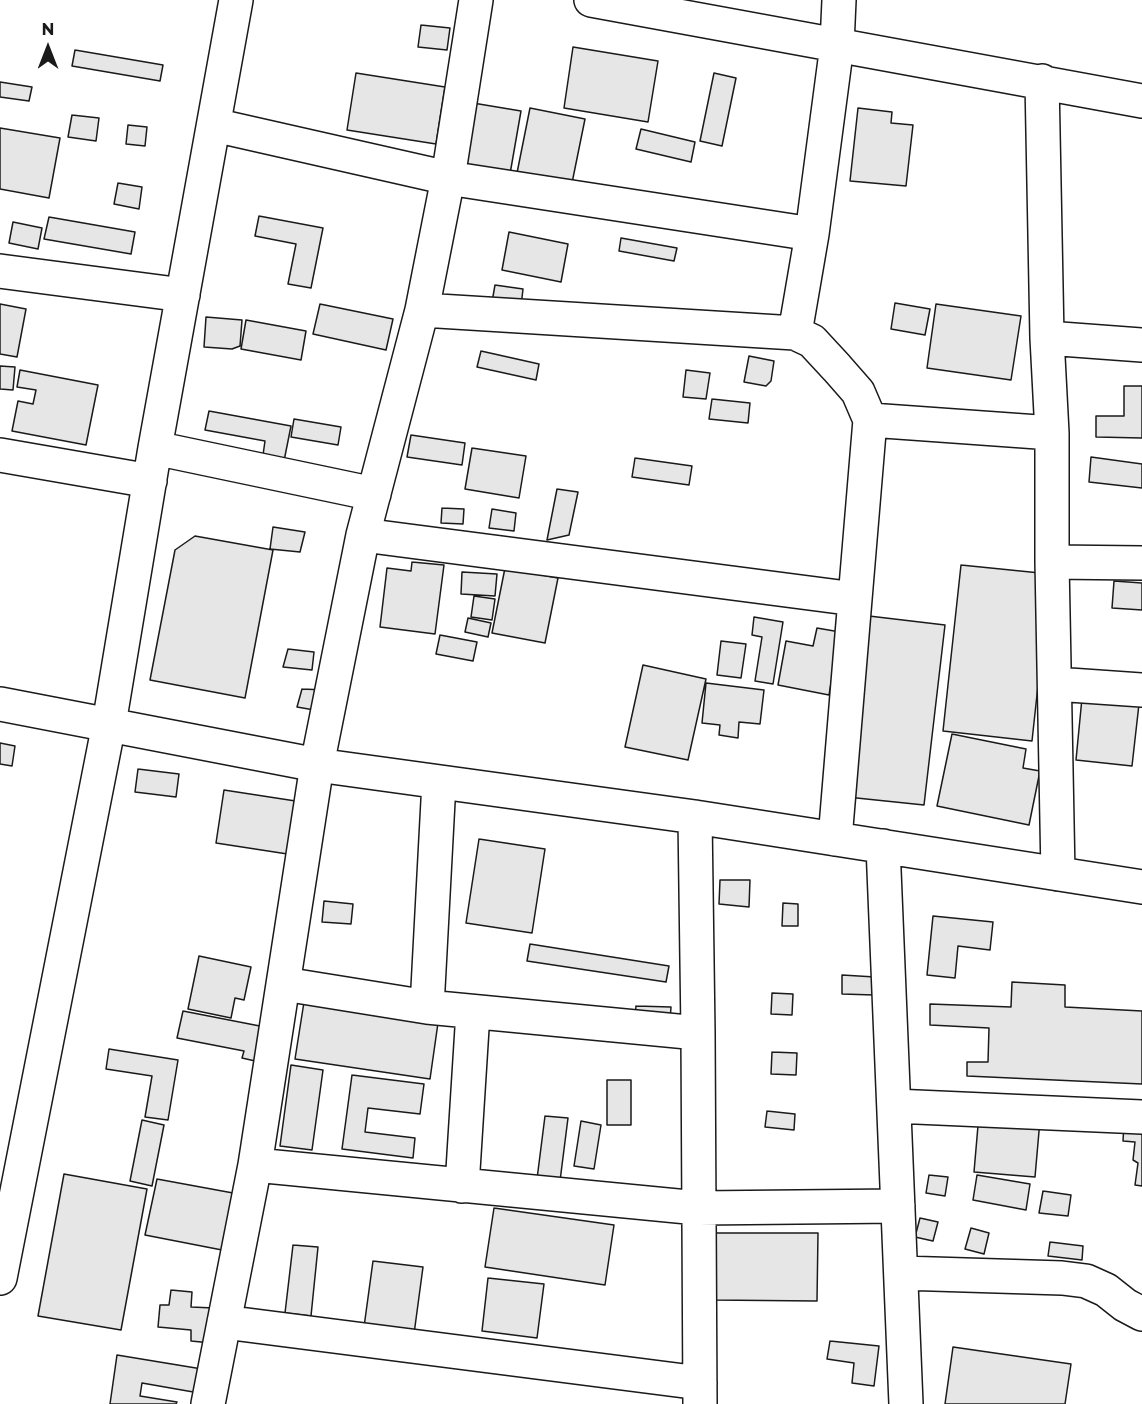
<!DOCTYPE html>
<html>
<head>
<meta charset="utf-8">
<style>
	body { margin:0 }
	#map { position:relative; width:1142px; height:1404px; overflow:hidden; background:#fff; font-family:Montserrat,sans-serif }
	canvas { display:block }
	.north { position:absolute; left:18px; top:18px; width:60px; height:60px; -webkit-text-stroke:4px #fff; paint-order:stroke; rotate:0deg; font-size:16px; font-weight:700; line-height:24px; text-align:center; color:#1a1a1a }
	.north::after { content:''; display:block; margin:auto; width:21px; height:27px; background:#1a1a1a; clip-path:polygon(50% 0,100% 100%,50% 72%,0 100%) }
</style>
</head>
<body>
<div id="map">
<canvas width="1142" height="1404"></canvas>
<div class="north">N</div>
</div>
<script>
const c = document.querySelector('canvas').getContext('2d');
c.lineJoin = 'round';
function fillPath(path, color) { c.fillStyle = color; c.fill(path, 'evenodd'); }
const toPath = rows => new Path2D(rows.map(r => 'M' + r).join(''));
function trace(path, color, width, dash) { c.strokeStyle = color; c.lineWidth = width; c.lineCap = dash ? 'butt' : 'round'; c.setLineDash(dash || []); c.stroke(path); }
const building = toPath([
	[421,25,450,28,447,50,418,47,421,25],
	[573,47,658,61,648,122,564,108,573,47],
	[75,50,163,65,160,81,72,66,75,50],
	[356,73,445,87,436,144,347,130,356,73],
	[714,73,736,78,722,146,700,141,714,73],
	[0,82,32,87,29,101,0,97,0,82],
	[473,103,521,111,510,174,462,165,473,103],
	[530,108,585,119,572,183,517,173,530,108],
	[858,108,892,112,891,123,913,125,906,186,850,181,858,108],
	[72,115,99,118,96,141,68,137,72,115],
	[128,125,147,127,145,146,126,144,128,125],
	[0,128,60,138,49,198,0,189,0,128],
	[641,129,695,142,691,162,636,149,641,129],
	[118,183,142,187,139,209,114,204,118,183],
	[259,216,323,228,311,288,288,284,296,244,255,236,259,216],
	[49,217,135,232,131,254,44,239,49,217],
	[13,222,42,228,38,249,9,243,13,222],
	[509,232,568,244,561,282,502,270,509,232],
	[621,238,677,248,674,261,619,251,621,238],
	[495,285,523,289,521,306,492,302,495,285],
	[895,303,930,309,925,335,891,329,895,303],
	[0,304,26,309,17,357,0,354,0,304],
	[320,304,393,319,386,350,313,334,320,304],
	[936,304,1021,316,1011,380,927,368,936,304],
	[206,317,242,320,240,346,232,349,204,347,206,317],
	[246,320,306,331,301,360,241,349,246,320],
	[481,351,539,364,536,380,477,367,481,351],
	[749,356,774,361,771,381,766,386,744,382,749,356],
	[0,366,15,367,13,390,0,389,0,366],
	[20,370,98,385,86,445,12,431,18,401,33,404,36,390,17,387,20,370],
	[686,370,710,373,706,399,683,397,686,370],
	[1124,386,1142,386,1142,438,1096,437,1096,416,1124,416,1124,386],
	[712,399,750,403,748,423,709,419,712,399],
	[209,411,291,426,283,466,262,462,265,441,205,430,209,411],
	[294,419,341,427,338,445,291,437,294,419],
	[411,435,465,443,462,465,407,457,411,435],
	[472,448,526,456,519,498,465,489,472,448],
	[1091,457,1142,464,1142,488,1089,482,1091,457],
	[635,458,692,466,689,485,632,477,635,458],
	[557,489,578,492,569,535,547,540,557,489],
	[442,508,464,509,463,524,441,523,442,508],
	[492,509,516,513,514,531,489,528,492,509],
	[273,527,305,532,300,552,270,549,273,527],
	[195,536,273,550,245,698,150,680,175,550,195,536],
	[412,562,444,565,435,634,380,627,387,568,411,571,412,562],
	[961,565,1050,574,1032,741,943,731,961,565],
	[505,568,558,578,545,643,492,633,505,568],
	[462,572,497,574,495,596,461,594,462,572],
	[1114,581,1142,583,1142,610,1112,608,1114,581],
	[474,596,495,599,492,620,471,617,474,596],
	[869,616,945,625,924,805,847,797,869,616],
	[754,617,783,622,773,684,755,681,762,637,752,635,754,617],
	[468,618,491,623,488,637,465,632,468,618],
	[817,628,840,632,829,695,778,685,786,641,813,646,817,628],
	[440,635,477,642,473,661,436,654,440,635],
	[721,641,746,644,741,678,717,675,721,641],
	[288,649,314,652,312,670,283,667,288,649],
	[643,665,706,679,688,760,625,747,643,665],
	[706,683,764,690,760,724,739,722,738,738,719,735,720,725,702,723,706,683],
	[302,689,325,690,320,711,297,707,302,689],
	[1082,698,1139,704,1132,766,1076,760,1082,698],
	[952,734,1026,749,1023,768,1040,771,1029,825,937,806,952,734],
	[0,743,15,746,12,766,0,764,0,743],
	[138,769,179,774,176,797,135,792,138,769],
	[224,790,302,802,294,855,216,843,224,790],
	[479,839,545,849,532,933,466,923,479,839],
	[720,880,750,880,749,907,719,904,720,880],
	[324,901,353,904,351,924,322,922,324,901],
	[783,903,798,904,798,926,782,926,783,903],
	[933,916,993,922,990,950,958,946,955,978,927,975,933,916],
	[530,944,669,966,666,982,527,961,530,944],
	[199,956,251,967,244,1000,235,998,231,1018,188,1009,199,956],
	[842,975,875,977,874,995,842,994,842,975],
	[1012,982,1065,985,1065,1007,1142,1011,1142,1084,967,1076,967,1062,988,1062,989,1028,930,1025,930,1004,1011,1007,1012,982],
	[772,993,793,994,792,1015,771,1014,772,993],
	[304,1002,438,1023,430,1079,295,1059,304,1002],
	[636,1006,671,1007,670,1021,635,1019,636,1006],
	[183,1011,270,1028,264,1063,242,1058,244,1051,177,1038,183,1011],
	[109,1049,178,1060,168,1120,145,1117,152,1076,106,1069,109,1049],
	[772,1052,797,1053,796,1075,771,1074,772,1052],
	[291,1065,323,1070,312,1150,280,1146,291,1065],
	[352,1075,424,1084,420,1114,368,1108,365,1132,415,1138,413,1158,342,1149,352,1075],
	[607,1080,631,1080,631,1125,607,1125,607,1080],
	[767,1111,795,1114,794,1130,765,1127,767,1111],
	[979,1114,1040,1120,1035,1177,974,1172,979,1114],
	[545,1116,568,1118,560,1181,537,1179,545,1116],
	[142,1120,164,1125,152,1186,130,1181,142,1120],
	[581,1121,601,1125,594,1169,574,1166,581,1121],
	[1124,1124,1142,1125,1142,1186,1135,1185,1138,1163,1133,1160,1135,1142,1123,1141,1124,1124],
	[64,1174,147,1189,121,1330,38,1316,64,1174],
	[929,1175,948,1177,945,1196,926,1193,929,1175],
	[977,1175,1030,1184,1026,1210,973,1200,977,1175],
	[157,1179,233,1193,222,1250,145,1235,157,1179],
	[1043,1191,1071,1195,1068,1216,1039,1213,1043,1191],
	[494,1208,614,1225,605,1285,485,1267,494,1208],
	[920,1218,938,1222,933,1241,915,1237,920,1218],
	[971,1228,989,1233,984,1254,965,1249,971,1228],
	[712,1233,818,1233,817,1301,711,1300,712,1233],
	[1050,1242,1083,1246,1082,1260,1048,1256,1050,1242],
	[293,1245,318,1247,311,1316,285,1313,293,1245],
	[373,1261,423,1267,414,1334,364,1327,373,1261],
	[488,1278,544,1284,537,1338,482,1331,488,1278],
	[171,1290,192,1292,191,1307,214,1308,211,1343,191,1341,191,1330,158,1327,160,1305,169,1305,171,1290],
	[830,1341,879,1346,874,1386,852,1383,854,1363,827,1359,830,1341],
	[953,1347,1071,1364,1065,1404,945,1404,953,1347],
	[117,1355,202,1369,199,1393,142,1383,140,1396,177,1402,176,1404,110,1404,117,1355]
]);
const minor = toPath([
	[591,0,1142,101],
	[1042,81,1047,338,1052,433,1052,562,1058,874],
	[214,125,448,178,812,234],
	[0,271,183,295],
	[422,310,795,333,812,341,837,368,858,392,870,420,1052,433],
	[795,333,812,234,837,45,839,0],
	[1047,338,1142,345],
	[155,448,374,494],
	[0,455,150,481],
	[363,535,855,599,870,420],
	[1052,562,1142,563],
	[1055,684,1142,690],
	[0,704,317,765,695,817,1142,887],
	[695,817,698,1033,700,1404],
	[835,839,855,599],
	[883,846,906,1404],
	[284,984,427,1007,698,1033],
	[427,1007,439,782],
	[894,1106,1142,1117],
	[255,1165,698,1208,898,1206],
	[462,1186,473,1012],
	[901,1273,1062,1278,1086,1281,1106,1290,1125,1305,1142,1314],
	[0,1278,109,724,155,448,236,0],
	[224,1322,700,1383],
	[208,1404,255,1165,317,765,363,535,422,310,448,178,476,0]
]);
fillPath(building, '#e6e6e6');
trace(building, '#1a1a1a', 1.5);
trace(minor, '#1a1a1a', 36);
trace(minor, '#fff', 33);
</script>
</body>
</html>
